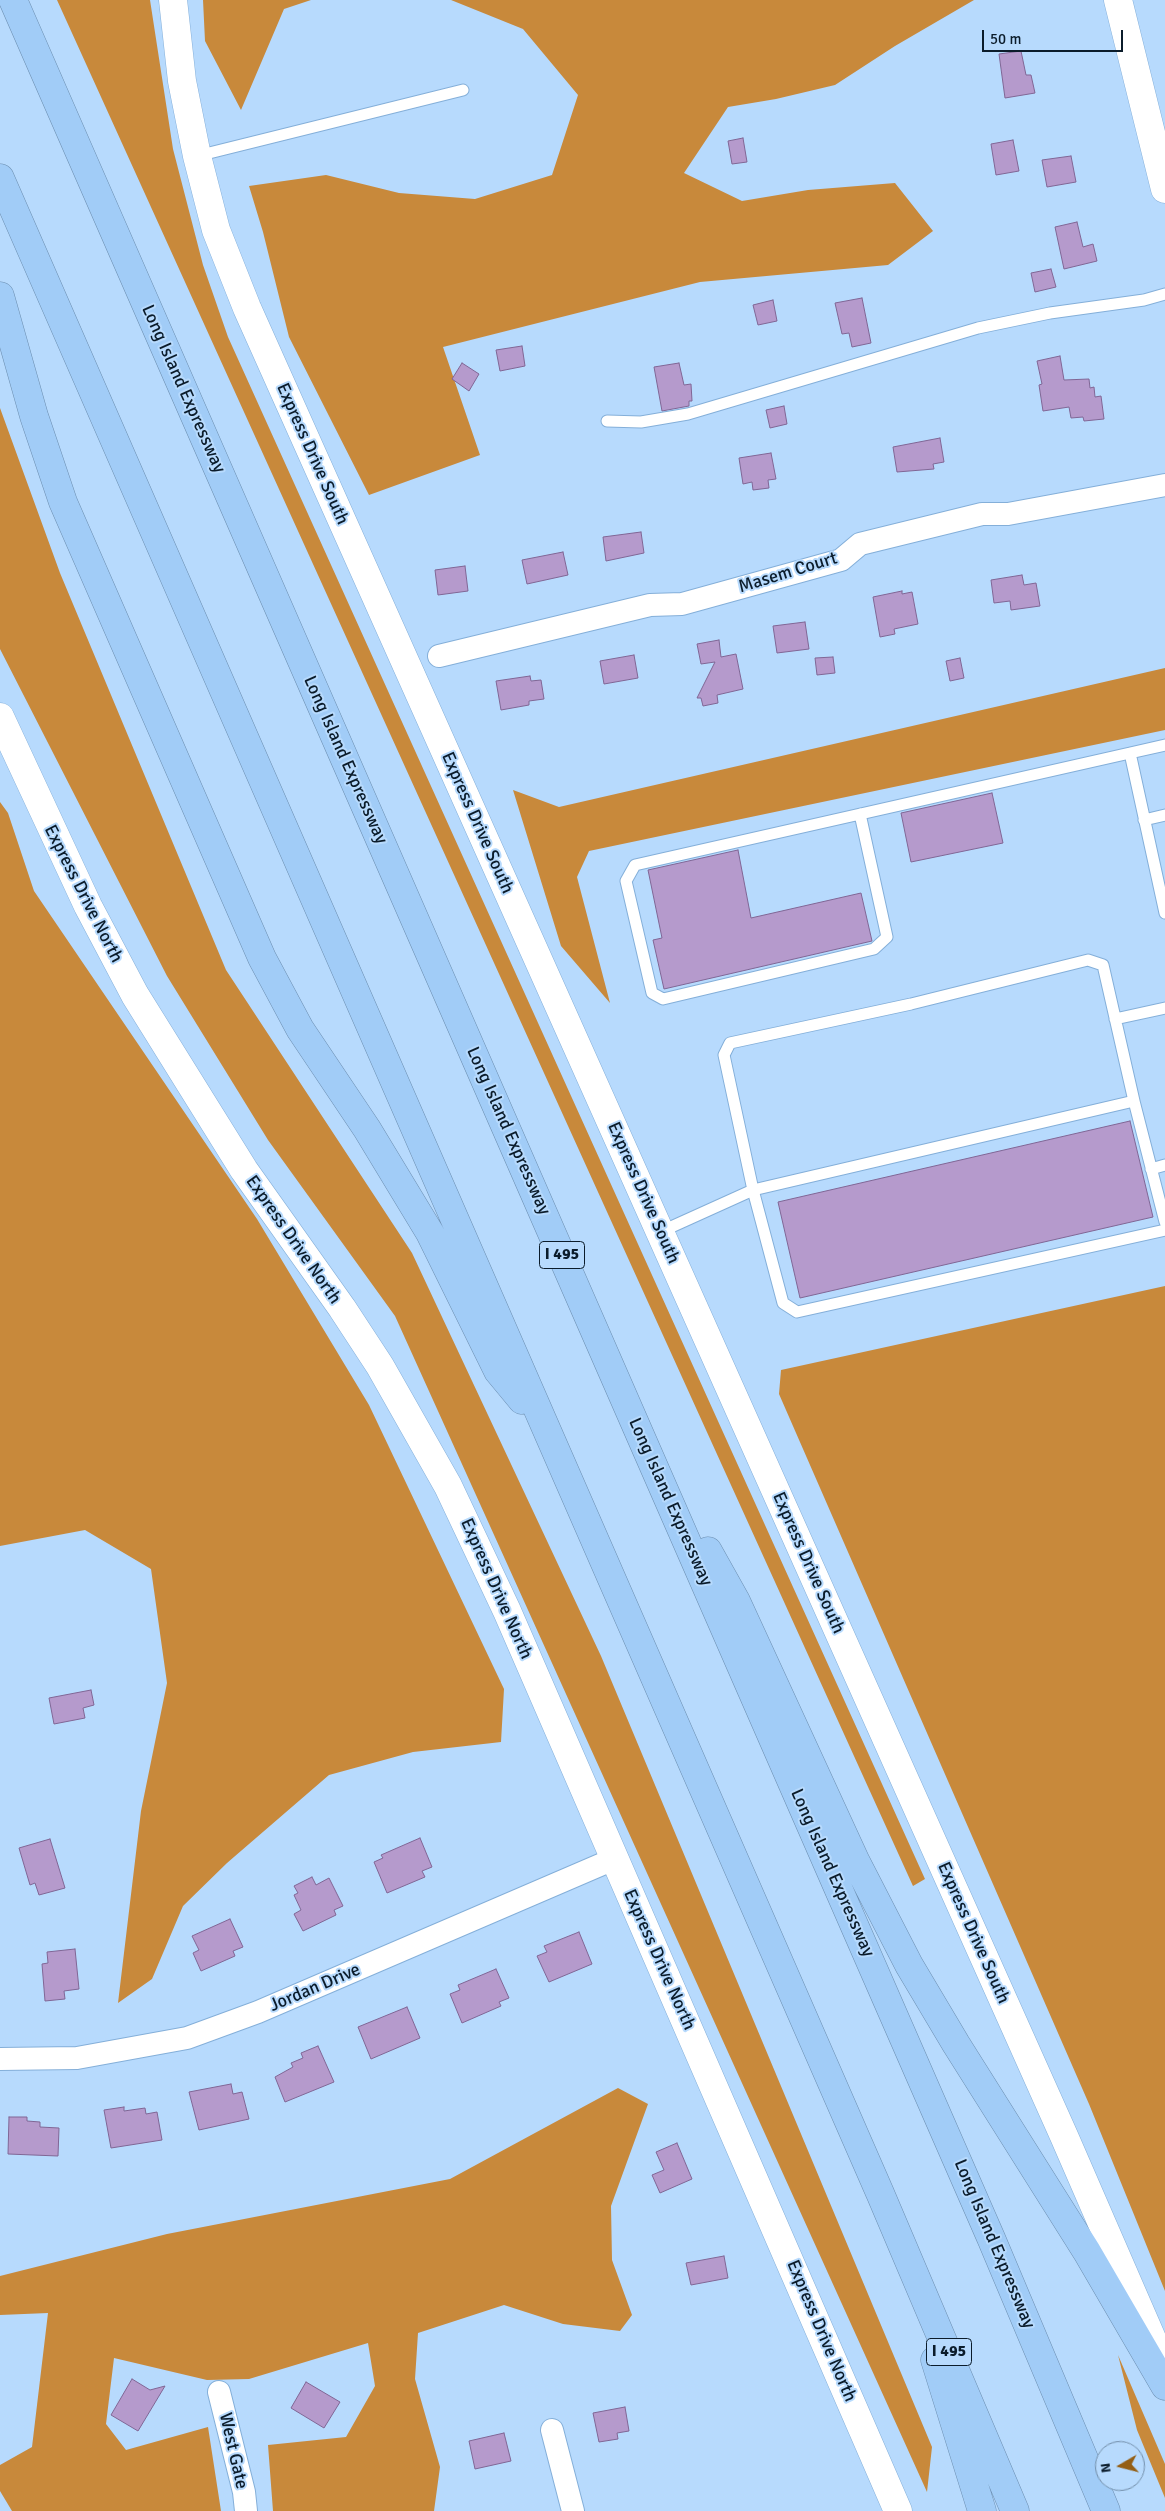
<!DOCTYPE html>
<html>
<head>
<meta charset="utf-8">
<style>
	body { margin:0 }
	#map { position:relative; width:1165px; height:2511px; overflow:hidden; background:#b7dafd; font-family:Signika,sans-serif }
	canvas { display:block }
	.north { position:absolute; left:1095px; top:2441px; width:50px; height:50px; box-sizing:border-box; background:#b7dafd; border:1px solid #728ea9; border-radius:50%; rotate:262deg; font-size:14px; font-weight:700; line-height:20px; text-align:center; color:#0b1c2b }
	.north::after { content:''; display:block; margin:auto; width:18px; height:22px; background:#945f15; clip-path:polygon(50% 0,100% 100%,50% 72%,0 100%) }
	.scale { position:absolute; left:982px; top:30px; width:141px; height:22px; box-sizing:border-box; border:2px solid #0b1c2b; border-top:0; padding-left:6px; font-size:15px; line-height:18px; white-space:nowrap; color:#0b1c2b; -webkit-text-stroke:4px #b7dafd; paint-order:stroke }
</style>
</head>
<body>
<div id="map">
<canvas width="1165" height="2511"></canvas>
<div class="north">N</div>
<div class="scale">50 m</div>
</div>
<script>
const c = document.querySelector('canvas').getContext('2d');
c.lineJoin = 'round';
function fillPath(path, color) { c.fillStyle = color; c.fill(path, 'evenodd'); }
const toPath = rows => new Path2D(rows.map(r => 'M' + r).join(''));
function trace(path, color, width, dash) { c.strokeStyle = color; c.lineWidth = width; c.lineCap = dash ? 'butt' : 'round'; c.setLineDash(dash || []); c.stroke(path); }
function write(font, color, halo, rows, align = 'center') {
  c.font = font + ' Signika,sans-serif'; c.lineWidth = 4; c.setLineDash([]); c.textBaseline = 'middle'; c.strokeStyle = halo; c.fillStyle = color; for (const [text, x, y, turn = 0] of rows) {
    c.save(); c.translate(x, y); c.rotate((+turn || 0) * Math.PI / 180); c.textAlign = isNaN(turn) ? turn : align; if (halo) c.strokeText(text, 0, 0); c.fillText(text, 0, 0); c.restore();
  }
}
const forest = toPath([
	[57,0,150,0,173,149,203,265,228,337,925,1879,913,1886],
	[203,0,311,0,284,9,241,110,205,41],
	[451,0,974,0,895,46,835,85,776,99,728,107,684,173,742,201,808,190,895,183,933,231,888,265,700,282,443,347,480,455,369,495,289,337,263,232,249,186,326,175,399,193,475,199,552,175,578,95,523,29],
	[0,408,60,573,226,970,412,1253,601,1656,932,2447,927,2492,395,1316,268,1140,167,976,0,649],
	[1165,668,1165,730,589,851,577,877,610,1003,561,946,513,790,559,807],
	[0,802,8,813,34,891,257,1219,369,1405,504,1689,501,1742,413,1752,329,1775,227,1863,183,1906,152,1979,118,2003,141,1811,167,1683,151,1569,85,1530,0,1546],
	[1165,1286,1165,2291,1089,2104,779,1394,781,1370],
	[618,2088,648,2104,611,2206,612,2260,632,2315,620,2331,563,2324,504,2305,418,2333,415,2379,440,2467,434,2511,273,2511,268,2445,346,2437,375,2386,368,2343,249,2379,207,2380,114,2358,106,2424,126,2450,208,2427,221,2511,12,2511,0,2491,0,2465,32,2447,48,2313,0,2315,0,2276,167,2234,450,2179],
	[1118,2355,1165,2464,1165,2498,1137,2430]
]);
const building = toPath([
	[1021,51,1026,75,1031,75,1035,93,1005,98,999,54,1021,51],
	[743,138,747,162,732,164,728,141,743,138],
	[1013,140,1019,171,996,175,991,144,1013,140],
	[1071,156,1076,182,1047,187,1042,160,1071,156],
	[1077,222,1083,247,1093,244,1097,261,1064,269,1055,227,1077,222],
	[1051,269,1056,287,1035,292,1031,273,1051,269],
	[862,298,871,343,852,347,849,333,842,334,835,303,862,298],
	[773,300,777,321,758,325,753,305,773,300],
	[522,346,525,366,500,371,496,350,522,346],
	[1060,356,1064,380,1089,379,1090,388,1094,387,1095,397,1101,396,1104,419,1084,421,1083,417,1071,418,1069,407,1043,411,1039,385,1042,384,1037,361,1060,356],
	[462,363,479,374,469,391,452,379,462,363],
	[679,363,684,385,691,384,692,401,689,401,689,406,662,411,654,367,679,363],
	[784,406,787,424,770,428,766,410,784,406],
	[940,438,944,462,933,464,934,469,897,472,893,447,940,438],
	[771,453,776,479,768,480,769,488,753,490,752,482,743,484,739,458,771,453],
	[641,532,644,553,606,561,603,537,641,532],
	[563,552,568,575,527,584,522,560,563,552],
	[465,566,468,591,438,595,435,570,465,566],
	[1022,575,1024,585,1036,583,1040,606,1011,610,1010,601,994,603,991,580,1022,575],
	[902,591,902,594,912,592,918,624,894,629,895,634,880,637,873,597,902,591],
	[805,622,809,649,777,653,773,626,805,622],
	[719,640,721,657,736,654,743,689,717,695,718,703,703,706,701,698,697,698,715,662,701,664,697,644,719,640],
	[634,655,638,678,604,684,600,661,634,655],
	[833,657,835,673,817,675,815,658,833,657],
	[960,658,964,678,950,681,946,661,960,658],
	[530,676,531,681,541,680,544,699,529,701,529,705,501,710,496,681,530,676],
	[992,793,1003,843,911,862,901,813,992,793],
	[738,850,751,918,861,893,872,941,664,989,653,940,662,938,648,870,738,850],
	[1130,1121,1153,1217,800,1298,778,1202,1130,1121],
	[91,1690,94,1705,83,1708,85,1718,54,1724,49,1698,91,1690],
	[420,1838,432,1867,422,1871,425,1877,387,1893,374,1862,383,1858,381,1855,420,1838],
	[50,1839,65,1888,39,1895,35,1883,30,1885,19,1848,50,1839],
	[312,1877,316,1885,329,1878,343,1906,334,1910,336,1915,303,1931,294,1914,301,1910,294,1895,298,1893,294,1886,312,1877],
	[230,1919,243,1947,233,1951,235,1956,201,1971,193,1953,199,1950,192,1936,230,1919],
	[579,1932,592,1964,549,1982,537,1956,547,1952,544,1946,579,1932],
	[75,1949,79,1989,64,1991,65,1999,45,2001,42,1964,48,1963,47,1952,75,1949],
	[496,1969,509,1998,499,2002,501,2006,462,2023,450,1994,460,1990,458,1985,496,1969],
	[407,2007,420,2038,371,2059,358,2027,407,2007],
	[318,2046,334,2082,285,2102,275,2077,293,2067,291,2063,303,2058,301,2053,318,2046],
	[231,2084,233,2094,242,2092,249,2119,199,2130,189,2092,231,2084],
	[124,2107,124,2111,145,2108,146,2114,157,2112,162,2140,111,2148,104,2110,124,2107],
	[9,2117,27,2117,27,2121,40,2122,40,2127,59,2128,58,2156,8,2154,9,2117],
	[677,2143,692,2179,660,2193,652,2175,664,2170,656,2152,677,2143],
	[724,2256,728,2278,691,2285,686,2263,724,2256],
	[132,2379,150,2390,165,2386,138,2431,111,2415,132,2379],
	[306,2382,340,2402,324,2428,291,2408,306,2382],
	[625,2407,629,2431,617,2433,618,2439,599,2442,593,2413,625,2407],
	[504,2433,511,2461,475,2469,469,2441,504,2433]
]);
const service = toPath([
	[197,156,463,90],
	[607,421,641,422,688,414,978,328,1050,313,1144,300,1165,294],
	[1165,745,1130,753,1165,913],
	[860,814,887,937,874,949,663,999,652,993,626,881,635,865,1130,753],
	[1144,820,1165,815],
	[1115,1019,1165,1008],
	[1134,1101,1165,1222],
	[1151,1169,1165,1165],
	[660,1232,753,1190,1134,1101,1103,965,1088,960,911,1004,730,1043,724,1055,753,1190,783,1303,797,1312,1165,1230]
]);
const minor = toPath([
	[439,656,650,605,682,604,841,560,860,544,982,514,1008,514,1165,485],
	[0,2059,77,2058,187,2038,258,2012,614,1859],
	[219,2392,244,2492,246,2511],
	[552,2430,573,2511]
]);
const tertiary = toPath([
	[1118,0,1165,189]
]);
const secondary = toPath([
	[173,0,182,81,197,156,216,230,247,308,1064,2136,1163,2364],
	[0,717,88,906,135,995,244,1170,342,1308,380,1366,448,1486,507,1611,898,2511]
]);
const motorway = toPath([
	[13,0,991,2238,1106,2511],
	[0,178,880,2193,1015,2511],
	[0,296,34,416,63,502,262,958,300,1029,367,1129,430,1233,498,1371,522,1400],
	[708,1551,736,1601,856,1862,909,1965,956,2044,1087,2252,1165,2386],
	[935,2360,982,2511]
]);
const shields = [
	[562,1255,45],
	[949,2352,45]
];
const shieldNames = [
	["I 495",562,1255],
	["I 495",949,2352]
];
const streetNames = [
	["Long Island Expressway",183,389,66],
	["Express Drive South",312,454,66],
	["Masem Court",788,573,-17],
	["Long Island Expressway",345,760,66],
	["Express Drive South",477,823,66],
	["Express Drive North",83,894,63],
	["Long Island Expressway",508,1131,66],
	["Express Drive South",643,1193,66],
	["Express Drive North",293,1240,55],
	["Long Island Expressway",670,1502,66],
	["Express Drive South",808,1563,66],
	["Express Drive North",496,1589,66],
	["Long Island Expressway",832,1873,66],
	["Express Drive South",973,1933,66],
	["Express Drive North",659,1960,66],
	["Jordan Drive",315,1988,-23],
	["Long Island Expressway",994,2244,67],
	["Express Drive North",821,2331,67],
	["West Gate",233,2451,77]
];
fillPath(forest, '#c8893b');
fillPath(building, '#b59acc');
trace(building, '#806695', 1);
trace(service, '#84afd9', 13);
trace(minor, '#84afd9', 24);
trace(tertiary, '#84afd9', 29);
trace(secondary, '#84afd9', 29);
trace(motorway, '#6c8eb0', 29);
trace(service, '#fff', 11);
trace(minor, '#fff', 22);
trace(tertiary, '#fff', 28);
trace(secondary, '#fff', 28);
trace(motorway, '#a1ccf7', 28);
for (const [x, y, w] of shields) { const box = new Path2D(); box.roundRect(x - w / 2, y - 13.5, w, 27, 4); c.fillStyle = '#b7dafd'; c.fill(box); trace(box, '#0b1c2b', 1); }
write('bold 16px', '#0b1c2b', null, shieldNames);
write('18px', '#0b1c2b', '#b7dafd', streetNames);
</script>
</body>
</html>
